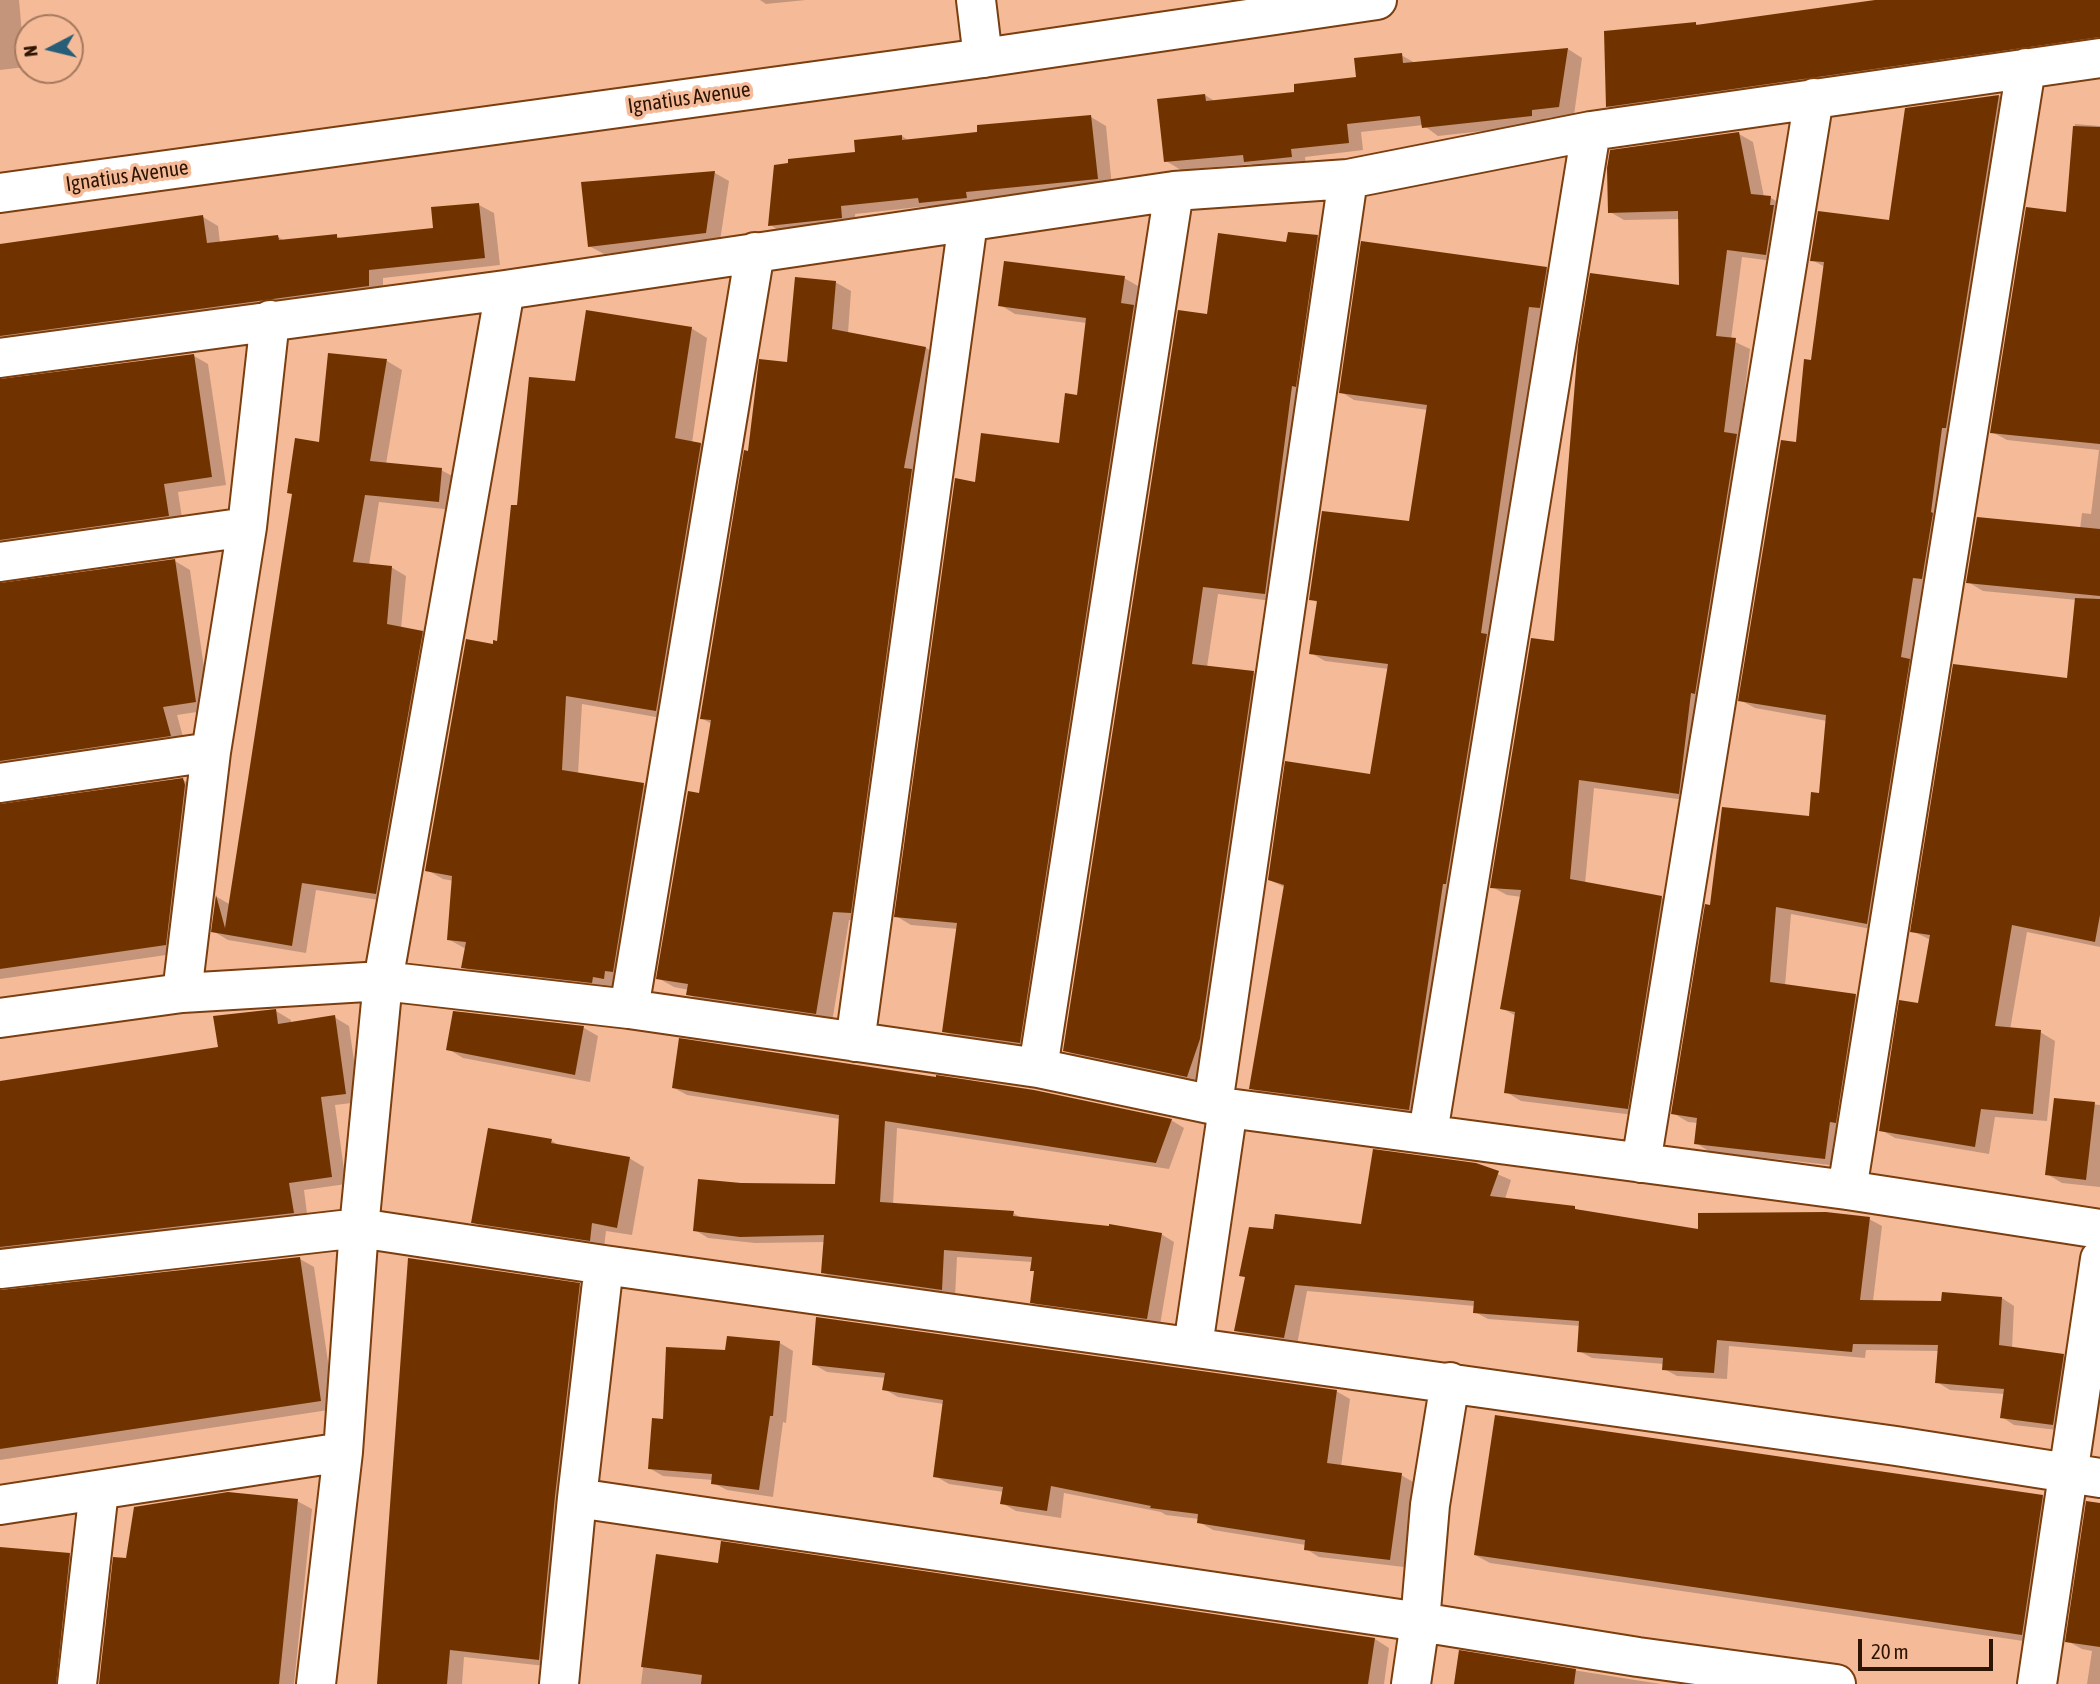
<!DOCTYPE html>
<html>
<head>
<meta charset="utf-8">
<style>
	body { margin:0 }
	#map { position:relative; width:2100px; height:1684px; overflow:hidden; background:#f5bb99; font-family:"Asap Condensed",sans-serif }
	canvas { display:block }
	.north { position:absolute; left:14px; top:14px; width:70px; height:70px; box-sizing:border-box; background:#f5bb99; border:2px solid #a5785d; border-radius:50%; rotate:263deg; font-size:19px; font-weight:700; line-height:28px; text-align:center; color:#2e1403 }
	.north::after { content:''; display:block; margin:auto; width:24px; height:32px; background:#265d78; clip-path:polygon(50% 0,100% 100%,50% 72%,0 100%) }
	.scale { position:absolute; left:1858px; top:1639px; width:135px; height:32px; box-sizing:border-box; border:4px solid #2e1403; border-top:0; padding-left:9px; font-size:21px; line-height:24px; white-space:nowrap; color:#2e1403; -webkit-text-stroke:5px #f5bb99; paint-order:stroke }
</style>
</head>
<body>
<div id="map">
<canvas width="2100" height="1684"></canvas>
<div class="north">N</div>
<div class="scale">20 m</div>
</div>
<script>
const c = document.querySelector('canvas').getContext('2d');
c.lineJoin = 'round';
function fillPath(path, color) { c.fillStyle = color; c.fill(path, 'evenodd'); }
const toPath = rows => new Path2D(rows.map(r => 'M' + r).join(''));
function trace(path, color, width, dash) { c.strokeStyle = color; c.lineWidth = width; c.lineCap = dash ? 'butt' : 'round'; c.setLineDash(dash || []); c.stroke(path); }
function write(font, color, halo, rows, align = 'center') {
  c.font = font + ' "Asap Condensed",sans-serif'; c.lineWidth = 7; c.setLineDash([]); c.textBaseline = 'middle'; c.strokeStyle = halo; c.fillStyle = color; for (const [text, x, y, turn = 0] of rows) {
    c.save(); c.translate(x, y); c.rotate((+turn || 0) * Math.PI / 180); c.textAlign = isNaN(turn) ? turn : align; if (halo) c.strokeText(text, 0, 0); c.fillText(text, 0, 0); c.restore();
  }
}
const shadow = toPath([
	[0,0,19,0,25,67,0,70],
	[760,0,806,0,766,4],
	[1890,0,2100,0,2100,46,1622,114,1608,106,1696,24,1700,26],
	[1568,49,1582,58,1574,115,1546,118,1546,124,1438,136,1423,125,1361,132,1363,150,1305,157,1306,165,1260,169,1251,164,1181,170,1166,161,1205,95,1216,102,1296,93,1358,78,1401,55,1417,64],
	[1999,96,2014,105,1882,931,1791,914,1785,986,1856,996,1870,1004,1839,1166,1710,1152,1696,1143,1698,1123,1688,1122,1673,1113,1820,795,1827,721,1755,708,1740,700,1797,444,1813,361,1825,267,1812,260,1890,222,1907,110],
	[1091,117,1106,126,1112,187,980,199,981,206,935,210,928,206,855,214,856,226,785,234,770,225,857,153,902,136,909,141],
	[2075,124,2100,126,2100,947,2027,932,2010,1030,2040,1032,2055,1041,2047,1121,1995,1117,1989,1154,1895,1138,1881,1130,1920,1005,1931,940,1912,931,2068,680,2077,600,1983,591,1968,582,2080,529,2082,513,2091,514,2099,450,2007,440,1992,432,2068,214],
	[1739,134,1753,142,1764,197,1771,198,1785,206,1781,262,1742,257,1731,340,1750,349,1739,437,1751,444,1693,801,1594,788,1585,884,1662,898,1676,906,1642,1116,1521,1101,1506,1092,1516,1016,1502,1008,1522,897,1507,895,1492,887,1555,643,1680,287,1680,219,1624,220,1610,212],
	[715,173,729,181,720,241,604,254,589,246],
	[479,205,494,213,500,265,383,278,383,294,0,351,0,246,203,217,218,226,220,243,278,237,285,241,336,236,343,239,435,230],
	[1317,237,1332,246,1280,602,1218,594,1207,667,1254,673,1268,681,1202,1084,1080,1059,1065,1050,1208,316,1288,244],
	[1546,269,1560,276,1422,1117,1264,1096,1251,1088,1286,888,1270,880,1371,776,1389,669,1325,661,1311,653,1319,603,1311,599,1411,523,1428,410,1354,400,1341,392],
	[1124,278,1138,286,1136,308,1148,315,1034,1050,959,1039,944,1031,958,929,911,925,896,916,977,484,1060,445,1078,397,1087,323,1015,314,1000,305],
	[835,282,851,291,848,333,926,348,942,357,866,921,849,920,832,1022,704,1003,688,994,689,990,674,987,658,978,701,795,712,724,701,718,750,453,789,364],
	[691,328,707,338,692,443,701,444,717,454,673,720,582,704,578,774,644,785,660,795,620,987,610,986,609,991,479,976,463,967,466,949,448,939,454,881,443,879,427,870,494,646,499,642,519,507,576,383],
	[329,355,387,361,402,370,386,464,441,470,456,478,453,510,379,502,369,565,391,567,406,576,401,629,422,633,437,641,391,902,316,890,306,953,228,940,213,931,217,897,231,905,321,444],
	[194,356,208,364,226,485,178,492,183,524,0,555,0,381],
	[175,561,190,570,210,710,177,715,185,744,0,776,0,585],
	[183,780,198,789,180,953,0,979,0,806],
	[276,1011,291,1020,291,1024,334,1017,349,1026,360,1102,335,1105,346,1184,304,1190,308,1221,0,1262,0,1083,220,1049],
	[584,1028,598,1036,590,1082,463,1058,448,1049],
	[674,1088,1171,1120,1184,1128,1169,1169,897,1128,893,1205,1013,1213,1023,1219,1161,1234,1174,1242,1160,1325,1045,1309,1032,1302,1036,1272,1033,1262,957,1257,955,1297,835,1280,822,1272,825,1242,755,1243,708,1238,695,1230,741,1185,837,1186,840,1119,687,1095],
	[2055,1100,2100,1105,2100,1187,2062,1183,2047,1174],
	[489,1130,552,1141,562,1147,629,1158,644,1167,632,1235,606,1231,604,1248,488,1230,473,1222],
	[1476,1165,1511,1180,1505,1199,1574,1208,1581,1212,1700,1231,1869,1219,1882,1226,1873,1301,1943,1302,2002,1298,2014,1306,2012,1349,2063,1356,2076,1363,2066,1431,2014,1425,2002,1417,2005,1394,1950,1390,1937,1382,1939,1351,1866,1350,1865,1358,1729,1346,1727,1379,1677,1376,1664,1369,1664,1364,1592,1358,1579,1351,1581,1326,1488,1319,1475,1312,1475,1306,1307,1291,1297,1345,1248,1338,1236,1330,1247,1278,1241,1275,1275,1231,1362,1226],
	[300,1259,314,1267,335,1409,0,1460,0,1292],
	[579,1285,594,1294,554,1667,464,1657,462,1684,378,1684],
	[780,1343,793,1351,786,1423,783,1422,773,1497,727,1490,713,1483,713,1480,663,1476,649,1468,665,1421,727,1352],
	[813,1364,1336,1391,1350,1399,1341,1467,1401,1475,1415,1483,1404,1567,1319,1557,1306,1549,1306,1545,1213,1530,1199,1522,1199,1519,1166,1515,1161,1512,1064,1493,1061,1518,1016,1511,1002,1503,1004,1492,949,1484,935,1476,944,1404,898,1397,884,1389,886,1378,827,1372],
	[2042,1496,2057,1505,2037,1643,1490,1563,1475,1555],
	[297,1501,312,1509,294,1684,101,1684,128,1560],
	[2100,1505,2100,1684,2087,1684,2092,1651,2082,1649,2067,1641],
	[0,1549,69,1555,84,1564,71,1684,0,1684],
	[657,1556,1375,1639,1389,1648,1384,1684,641,1684],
	[1461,1652,1635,1680,1661,1684,1456,1684]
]);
const building = toPath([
	[1875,0,2100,0,2100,37,1606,107,1604,31,1696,22,1696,25],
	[1568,48,1559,107,1532,110,1532,116,1422,128,1420,116,1347,124,1349,143,1291,149,1292,157,1244,162,1243,155,1164,162,1157,99,1205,94,1206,101,1294,92,1294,84,1356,77,1354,58,1402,53,1403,63],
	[1999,95,1946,428,1942,428,1931,512,1933,513,1922,579,1913,578,1901,657,1910,659,1867,924,1776,907,1770,982,1856,994,1836,1123,1830,1122,1825,1159,1694,1144,1697,1118,1671,1114,1705,904,1710,905,1722,807,1809,816,1811,792,1819,793,1826,715,1738,701,1781,440,1796,442,1804,359,1811,360,1824,262,1810,261,1818,211,1889,220,1905,108],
	[1091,115,1098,179,966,192,967,198,919,203,918,198,841,206,842,218,768,226,774,165,788,163,788,159,855,152,854,140,902,135,902,140,977,132,977,125],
	[2073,126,2100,127,2100,444,1990,433,2026,207,2066,212],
	[1739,132,1751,194,1771,196,1770,205,1774,205,1766,255,1727,250,1716,336,1736,338,1724,432,1737,434,1695,694,1691,693,1679,794,1579,780,1570,879,1662,896,1628,1109,1504,1093,1515,1012,1500,1009,1521,890,1490,888,1531,638,1554,641,1578,345,1590,273,1679,285,1678,211,1608,213,1607,168,1610,150],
	[715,171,706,233,588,247,581,182],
	[479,203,485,258,369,270,369,286,0,336,0,244,203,215,207,243,278,235,279,240,337,234,337,238,433,228,431,207],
	[1288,232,1318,235,1296,387,1292,386,1265,594,1203,587,1192,664,1254,671,1200,1039,1187,1077,1063,1051,1178,310,1207,314,1218,233,1286,242],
	[1361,241,1547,267,1540,308,1529,307,1481,633,1487,634,1446,884,1443,884,1409,1110,1249,1089,1284,885,1268,880,1285,761,1370,774,1388,664,1309,654,1317,601,1309,600,1322,511,1409,521,1427,405,1339,393],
	[1004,261,1125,276,1121,303,1134,305,1020,1043,942,1032,957,923,894,917,955,478,975,482,981,433,1059,443,1065,393,1077,395,1086,318,998,306],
	[795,277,836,281,832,329,926,347,904,468,912,469,851,913,833,912,816,1014,686,995,688,984,656,979,688,791,699,793,711,720,700,719,744,450,748,451,759,359,787,362],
	[586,310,692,327,675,438,701,443,656,711,566,696,562,770,644,783,613,972,605,971,604,979,593,977,592,983,461,968,466,942,447,940,452,876,425,871,466,639,493,644,493,640,497,641,511,505,517,505,529,377,575,381],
	[328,353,387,359,370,461,442,468,439,502,365,495,353,562,392,566,387,624,423,631,376,894,302,883,292,946,211,932,216,895,225,928,292,494,287,493,295,438,319,442],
	[194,354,212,477,164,484,169,516,0,540,0,379],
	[1977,517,2100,529,2100,596,1966,583],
	[175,559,196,702,163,707,171,736,0,761,0,583],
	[2075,598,2100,599,2100,915,2095,942,2012,925,1995,1026,2041,1030,2033,1114,1981,1109,1975,1147,1879,1131,1899,1000,1918,1003,1930,935,1910,932,1953,664,2067,678],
	[183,778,185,785,166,945,0,969,0,804],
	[276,1009,278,1024,335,1015,346,1094,321,1097,332,1177,289,1183,294,1213,0,1247,0,1081,218,1047,213,1016],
	[453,1011,584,1026,575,1075,446,1050],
	[679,1038,936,1077,936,1075,1034,1090,1172,1119,1156,1163,885,1121,880,1202,1014,1211,1013,1216,1109,1226,1109,1224,1162,1233,1147,1319,1030,1303,1034,1271,1030,1271,1032,1257,944,1250,942,1290,821,1273,824,1235,740,1237,693,1231,698,1179,741,1183,835,1184,839,1115,672,1088],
	[2054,1098,2095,1102,2086,1180,2045,1175],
	[488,1128,552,1139,551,1143,630,1157,617,1228,592,1223,590,1241,471,1223],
	[1373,1149,1476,1163,1499,1171,1490,1196,1575,1206,1575,1209,1698,1229,1698,1213,1826,1212,1870,1217,1860,1300,1941,1301,1942,1292,2002,1297,1999,1345,2064,1354,2053,1425,2000,1418,2004,1389,1935,1383,1938,1345,1853,1344,1852,1352,1717,1340,1714,1373,1662,1370,1663,1358,1577,1352,1579,1321,1473,1313,1474,1301,1295,1285,1284,1338,1234,1331,1245,1277,1239,1276,1249,1227,1273,1229,1275,1214,1361,1224],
	[300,1257,321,1401,0,1449,0,1290],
	[408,1258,580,1283,555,1496,539,1660,450,1650,447,1684,377,1684],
	[816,1317,1337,1390,1327,1463,1402,1473,1390,1560,1304,1550,1305,1540,1197,1523,1198,1514,1150,1508,1151,1506,1051,1486,1047,1511,1000,1504,1003,1487,933,1477,943,1400,882,1390,885,1373,812,1365],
	[727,1336,780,1341,773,1416,770,1416,759,1490,711,1484,712,1474,648,1469,652,1418,663,1419,666,1347,725,1350],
	[1495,1415,2043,1495,2022,1635,1474,1555],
	[228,1492,298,1499,279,1684,99,1684,113,1557,126,1558,134,1507],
	[2086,1501,2100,1503,2100,1647,2065,1642],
	[721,1541,1375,1638,1368,1684,701,1684,702,1675,641,1667,656,1554,718,1563],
	[0,1547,70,1553,56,1684,0,1684],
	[1459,1650,1576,1669,1574,1684,1454,1684]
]);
const street = toPath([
	[976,0,983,58],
	[0,358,505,290,1174,191,1348,179,1591,131,2100,58],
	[0,562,247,527],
	[0,783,211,752],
	[182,993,211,752,247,527,270,320],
	[629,1009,755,252],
	[0,1018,182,993,383,981,629,1009,1038,1068,1228,1108,1847,1190,2100,1229],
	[855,1042,968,222],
	[1038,1068,1174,191],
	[1213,1104,1348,179],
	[1428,1133,1591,131],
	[1641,1163,1814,98],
	[1847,1190,2026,68],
	[0,1269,359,1228,604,1265,1896,1446,2100,1478],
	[1193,1346,1228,1108],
	[577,1498,1420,1622,1638,1657,1836,1684],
	[0,1505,343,1452],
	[77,1684,99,1490],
	[316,1684,343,1452,359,1228,383,981,505,290],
	[559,1684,577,1498,604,1265],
	[1411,1684,1420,1622,1430,1505,1450,1382],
	[2037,1684,2100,1259]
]);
const secondary = toPath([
	[0,193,983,58,1377,0]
]);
const streetNames = [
	["Ignatius Avenue",689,98,-8],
	["Ignatius Avenue",127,176,-8]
];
fillPath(shadow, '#0003');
fillPath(building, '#703300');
trace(street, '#7b3e0f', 42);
trace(secondary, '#7b3e0f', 42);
trace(street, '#fff', 38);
trace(secondary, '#fff', 38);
write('21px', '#2e1403', '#f5bb99', streetNames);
</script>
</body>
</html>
